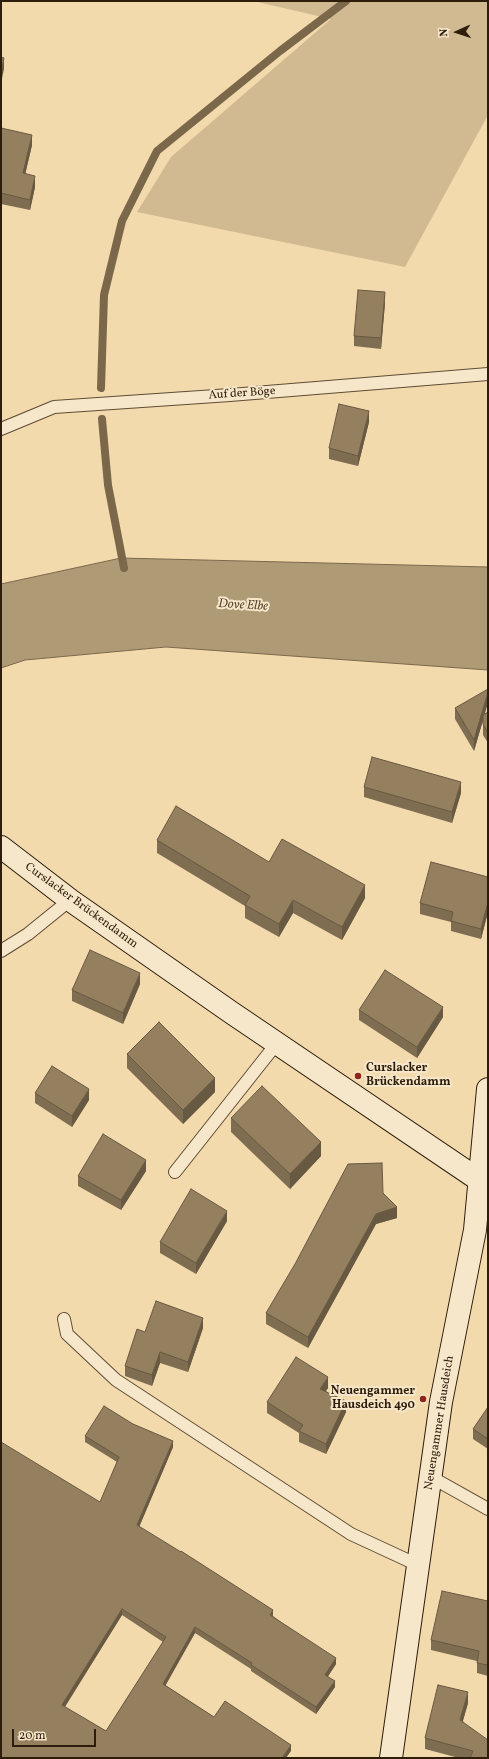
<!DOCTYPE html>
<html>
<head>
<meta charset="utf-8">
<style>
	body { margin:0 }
	#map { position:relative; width:489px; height:1759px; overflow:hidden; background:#f2daad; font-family:Vollkorn,serif }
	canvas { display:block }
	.frame { position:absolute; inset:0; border:2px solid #2e1d0b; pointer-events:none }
	.north { position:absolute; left:437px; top:12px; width:40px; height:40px; -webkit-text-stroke:3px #f7e7ca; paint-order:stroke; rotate:267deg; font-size:11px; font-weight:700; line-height:16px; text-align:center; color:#2e1d0b }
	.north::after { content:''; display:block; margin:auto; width:14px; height:18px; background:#2e1d0b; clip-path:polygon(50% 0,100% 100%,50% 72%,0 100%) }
	.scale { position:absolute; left:12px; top:1729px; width:84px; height:18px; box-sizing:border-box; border:2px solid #2e1d0b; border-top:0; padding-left:5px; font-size:12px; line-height:14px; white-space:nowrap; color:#2e1d0b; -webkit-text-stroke:3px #f7e7ca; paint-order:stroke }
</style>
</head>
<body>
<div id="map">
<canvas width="489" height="1759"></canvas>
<div class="frame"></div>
<div class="north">N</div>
<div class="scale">20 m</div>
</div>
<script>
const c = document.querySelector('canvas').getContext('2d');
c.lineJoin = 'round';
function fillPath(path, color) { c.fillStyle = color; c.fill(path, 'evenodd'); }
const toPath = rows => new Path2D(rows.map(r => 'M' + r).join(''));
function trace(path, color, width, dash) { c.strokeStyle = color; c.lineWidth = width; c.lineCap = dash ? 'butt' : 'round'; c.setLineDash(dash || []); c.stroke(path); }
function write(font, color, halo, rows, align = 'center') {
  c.font = font + ' Vollkorn,serif'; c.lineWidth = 4; c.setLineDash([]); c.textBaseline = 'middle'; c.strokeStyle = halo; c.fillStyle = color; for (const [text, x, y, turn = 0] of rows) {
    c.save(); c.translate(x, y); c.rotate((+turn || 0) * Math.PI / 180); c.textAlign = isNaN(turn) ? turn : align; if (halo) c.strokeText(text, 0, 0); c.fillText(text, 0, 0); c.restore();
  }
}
const green = toPath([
	[253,1,488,1,488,115,405,267,137,212,171,157,331,19]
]);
const water = toPath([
	[121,558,488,567,488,670,166,647,25,660,1,668,1,584,121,558]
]);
const stream = toPath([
	[101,388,104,295,122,221,157,151,280,51,346,1],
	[102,419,108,485,124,568]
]);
const lane = toPath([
	[1,429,54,407,230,395,488,374],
	[1,951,28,934,70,900],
	[175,1172,277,1043],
	[64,1319,67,1334,116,1380,351,1534,418,1565],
	[431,1477,488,1509]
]);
const secondary = toPath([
	[1,847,70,900,232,1013,488,1186],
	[391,1758,441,1402,475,1230,488,1089]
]);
const wall = toPath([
	[1,128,32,145,25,174,35,187,30,210,1,204],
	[385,303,381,349,354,346,354,336],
	[369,422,358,466,329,459,329,448],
	[455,708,485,714,488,712,488,743,483,735,483,720,474,751,455,719],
	[364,787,461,793,452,823,364,797],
	[157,840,269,862,365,898,342,940,293,913,279,937,245,918,245,906,157,853],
	[488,877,488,912,481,939,451,931,451,922,420,914,420,903],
	[140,984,123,1024,72,1001,72,990],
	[359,1010,443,1017,417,1058,359,1020],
	[127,1054,215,1092,183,1124,127,1068],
	[35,1093,89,1100,72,1127,35,1103],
	[231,1118,321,1156,290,1189,231,1132],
	[146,1171,121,1210,78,1186,78,1176],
	[383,1193,397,1218,376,1224,308,1348,266,1324,266,1313],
	[227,1221,196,1274,160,1253,160,1242],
	[203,1328,188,1372,160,1363,152,1386,125,1376,125,1366,145,1332],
	[328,1388,326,1391,346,1412,326,1454,299,1442,299,1433,267,1413,267,1402],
	[488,1407,488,1449,473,1439,473,1429],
	[133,1424,173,1447,139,1527,273,1616,336,1664,328,1676,335,1687,316,1714,251,1671,251,1669,195,1633,165,1685,214,1717,291,1751,1,1758,100,1502,117,1462,85,1442,85,1436],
	[122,1615,163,1642,106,1731,65,1707],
	[488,1601,488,1676,477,1673,477,1661,431,1650,431,1640],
	[468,1703,463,1721,488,1758,459,1758,425,1749,425,1738]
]);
const shadedWall = toPath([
	[4,58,4,69,1,83,1,73],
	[32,135,32,145,23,184,23,173],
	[35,176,35,187,30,210,30,200],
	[385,292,385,303,381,349,381,338],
	[369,411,369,422,358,466,358,456],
	[488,692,488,703,474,751,474,740],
	[461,782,461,793,452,823,452,812],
	[365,885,365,898,342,940,342,927],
	[293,900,293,913,279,937,279,924],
	[488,902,488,912,481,939,481,929],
	[140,973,140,984,123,1024,123,1013],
	[443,1007,443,1017,417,1058,417,1047],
	[215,1078,215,1092,183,1124,183,1110],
	[89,1089,89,1100,72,1127,72,1116],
	[321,1142,321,1156,290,1189,290,1174],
	[146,1160,146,1171,121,1210,121,1200],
	[397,1207,397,1218,376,1224,308,1348,308,1337,376,1214],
	[227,1211,227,1221,196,1274,196,1263],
	[203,1318,203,1328,188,1372,188,1362],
	[160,1352,160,1363,152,1386,152,1375],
	[328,1377,328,1388,320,1399,320,1389],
	[346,1401,346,1412,326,1454,326,1444],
	[173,1441,173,1447,137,1532,137,1525],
	[122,1609,122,1615,62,1711,62,1705],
	[273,1610,273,1616,270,1615],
	[195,1627,195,1633,163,1690,163,1684],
	[336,1658,336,1664,325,1681,325,1675],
	[335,1681,335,1687,316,1714,316,1707],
	[468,1692,468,1703,460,1730,460,1720],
	[291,1745,291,1751,286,1758,282,1758]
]);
const building = toPath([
	[1,57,4,58,1,73,1,57],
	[1,128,32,135,23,173,35,176,30,200,1,193,1,128],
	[358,290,385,292,381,338,354,336,358,290],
	[339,404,369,411,358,456,329,448,339,404],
	[488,689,488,692,474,740,455,708,488,689],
	[488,712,488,733,483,724,483,715,488,712],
	[372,757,461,782,452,812,364,787,372,757],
	[176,806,269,862,282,839,365,885,342,927,293,900,279,924,245,905,250,896,157,840,176,806],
	[431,862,488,877,488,902,481,929,451,921,453,912,420,903,431,862],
	[90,950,140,973,123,1013,72,990,90,950],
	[385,970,443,1007,417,1047,359,1010,385,970],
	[159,1022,215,1078,183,1110,127,1054,159,1022],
	[52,1066,89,1089,72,1116,35,1093,52,1066],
	[262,1086,321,1142,290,1174,231,1118,262,1086],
	[103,1134,146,1160,121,1200,78,1176,103,1134],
	[382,1163,383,1193,397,1207,376,1214,308,1337,266,1313,295,1264,348,1164,382,1163],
	[191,1189,227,1211,196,1263,160,1242,191,1189],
	[156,1301,203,1318,188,1362,160,1352,152,1375,125,1366,137,1329,145,1332,156,1301],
	[296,1357,328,1377,320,1389,346,1401,326,1444,299,1431,303,1425,267,1402,296,1357],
	[104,1406,133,1424,173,1441,137,1525,181,1552,181,1551,273,1610,270,1615,336,1658,325,1675,335,1681,316,1707,251,1665,252,1663,195,1627,163,1684,214,1717,225,1701,291,1745,282,1758,1,1758,1,1442,100,1502,119,1457,85,1436,104,1406],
	[122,1609,166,1637,106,1731,62,1705,122,1609],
	[488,1407,488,1439,473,1429,488,1407],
	[442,1591,488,1601,488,1665,477,1663,479,1651,431,1640,442,1591],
	[438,1685,468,1692,460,1720,488,1740,488,1758,470,1758,473,1751,425,1738,438,1685]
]);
const markers = [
	[358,1076,4,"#8f2418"],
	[423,1399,4,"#8f2418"]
];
const streetNames = [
	["Auf der Böge",242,394,-4],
	["Curslacker Brückendamm",81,906,36],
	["Neuengammer Hausdeich",440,1423,-81]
];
const poiNames = [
	["Curslacker",366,1069],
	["Brückendamm",366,1083],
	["Neuengammer",415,1392,"right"],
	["Hausdeich 490",415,1406,"right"]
];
const waterNames = [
	["Dove Elbe",243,606,3]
];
fillPath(green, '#d1ba91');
fillPath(water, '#af9a76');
trace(water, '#7b684b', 1);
trace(stream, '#7b684b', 8);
trace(lane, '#5f4c34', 14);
trace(secondary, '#2e1d0b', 24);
trace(lane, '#f7e7ca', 12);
trace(secondary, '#f7e7ca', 22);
fillPath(wall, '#7f6d52');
fillPath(shadedWall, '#685942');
fillPath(building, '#947f5f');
trace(building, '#685942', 1);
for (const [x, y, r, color] of markers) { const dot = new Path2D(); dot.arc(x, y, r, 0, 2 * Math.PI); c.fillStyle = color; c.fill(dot); trace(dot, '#f7e7ca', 1.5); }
write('12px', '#2e1d0b', '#f7e7ca', streetNames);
write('bold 12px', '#2e1d0b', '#f7e7ca', poiNames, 'left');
write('italic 13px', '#5b4930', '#f7e7ca', waterNames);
</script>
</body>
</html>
